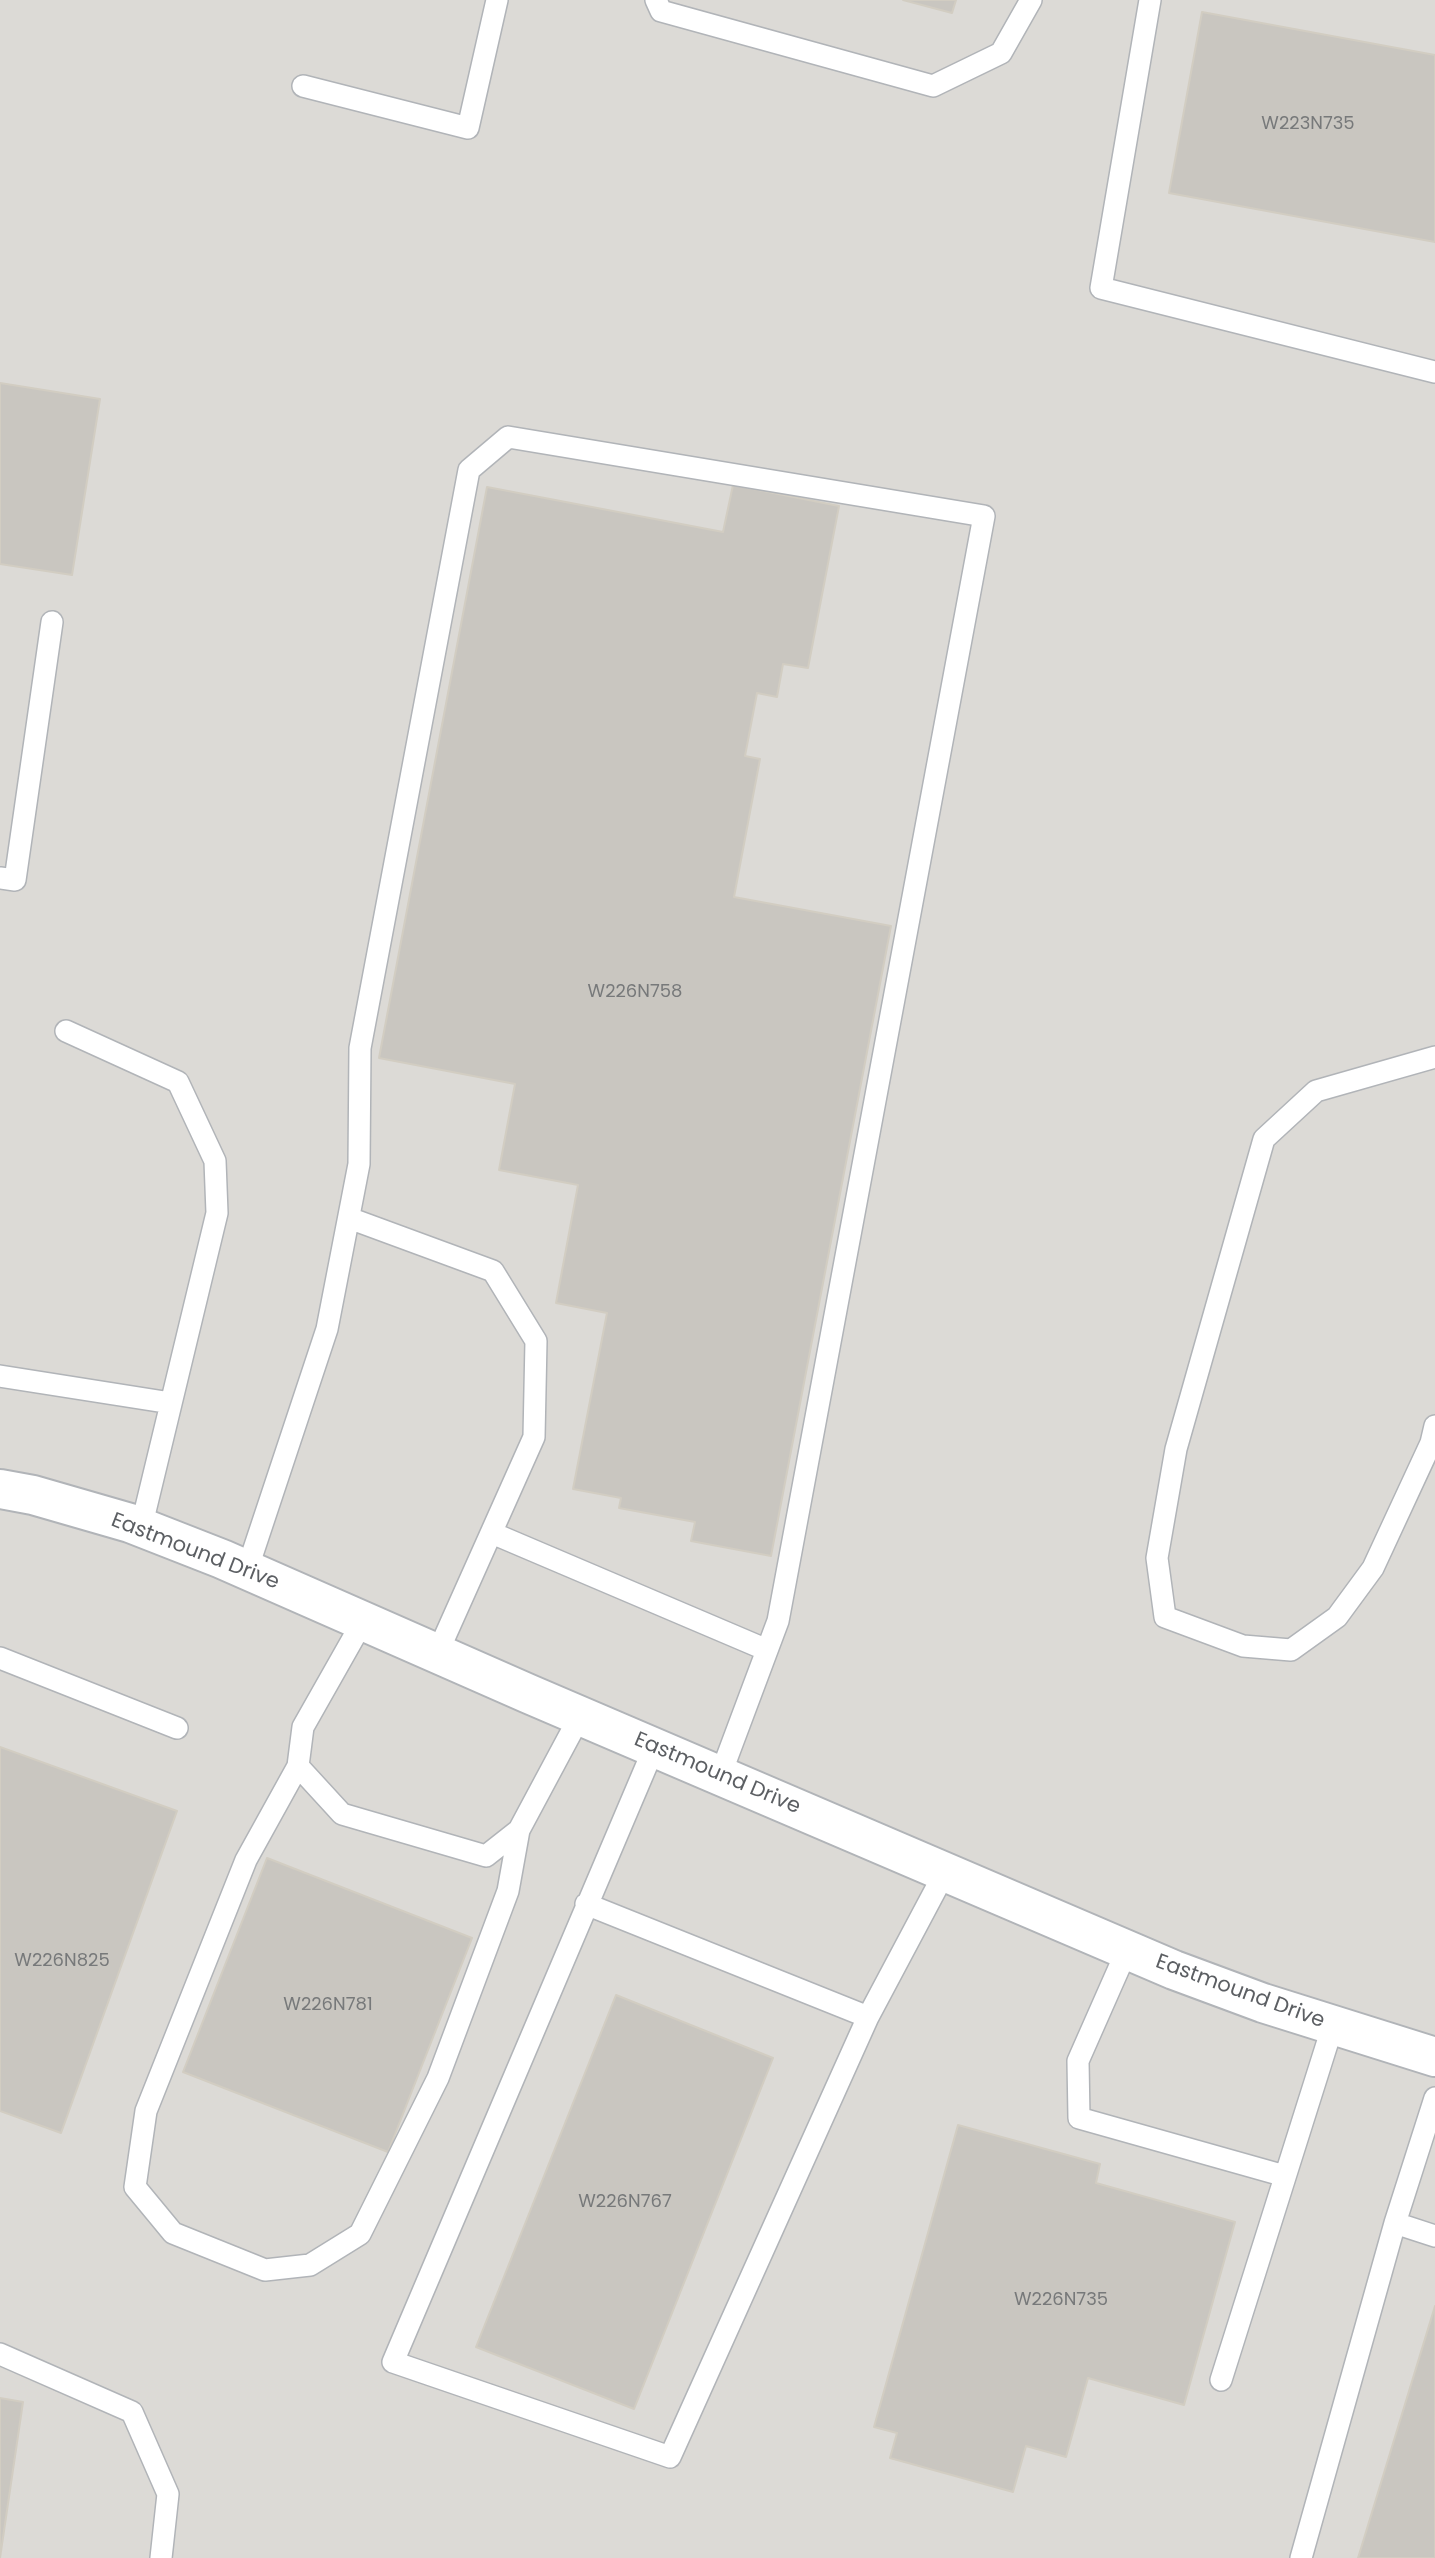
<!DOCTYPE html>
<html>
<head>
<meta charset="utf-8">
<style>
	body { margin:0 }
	canvas { display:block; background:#edebe4 }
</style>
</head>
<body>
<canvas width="1435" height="2558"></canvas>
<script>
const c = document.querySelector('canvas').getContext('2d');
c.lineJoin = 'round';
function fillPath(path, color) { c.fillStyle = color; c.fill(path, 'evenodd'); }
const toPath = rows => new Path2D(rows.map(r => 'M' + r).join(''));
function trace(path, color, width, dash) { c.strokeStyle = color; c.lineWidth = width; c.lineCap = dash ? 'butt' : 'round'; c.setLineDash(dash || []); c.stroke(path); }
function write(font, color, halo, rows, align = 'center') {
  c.font = font + ' Poppins,sans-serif'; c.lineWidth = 7; c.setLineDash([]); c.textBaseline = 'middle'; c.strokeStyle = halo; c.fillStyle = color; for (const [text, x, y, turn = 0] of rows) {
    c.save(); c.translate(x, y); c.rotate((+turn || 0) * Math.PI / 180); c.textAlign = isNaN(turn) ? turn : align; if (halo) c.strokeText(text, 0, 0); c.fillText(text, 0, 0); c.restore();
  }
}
const industrial = toPath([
	[0,0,1435,0,1435,2558,0,2558]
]);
const building = toPath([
	[903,0,956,0,952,13,903,0],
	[1202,12,1435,55,1435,242,1169,193,1202,12],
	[0,383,100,399,72,575,0,564,0,383],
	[733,485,839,506,808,668,783,664,777,697,757,693,745,756,760,759,734,897,891,926,771,1556,691,1541,695,1522,619,1508,621,1498,573,1489,607,1313,556,1303,578,1185,499,1170,515,1084,379,1058,487,487,723,532,733,485],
	[0,1747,177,1811,61,2133,0,2111,0,1747],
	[267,1858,472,1938,388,2152,183,2072,267,1858],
	[616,1995,773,2058,634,2409,476,2347,616,1995],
	[958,2125,1100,2164,1096,2183,1235,2222,1184,2405,1088,2378,1066,2457,1026,2446,1013,2492,890,2458,897,2433,874,2427,958,2125],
	[1435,2306,1435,2558,1358,2558,1435,2306],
	[0,2398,23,2402,0,2558,0,2398]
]);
const lane = toPath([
	[656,0,661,11,933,86,1001,53,1031,0],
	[1150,0,1101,288,1435,372],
	[303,86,468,128,497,0],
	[0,878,15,880,52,622],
	[66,1031,178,1082,215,1161,217,1213,141,1528],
	[1435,1057,1316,1091,1264,1139,1176,1449,1157,1558,1165,1617,1243,1646,1291,1650,1337,1617,1373,1568,1431,1443,1435,1426],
	[349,1218,493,1271,536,1341,534,1437,437,1654],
	[0,1376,171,1403],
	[492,1533,767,1650],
	[247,1570,327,1329,359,1164,360,1048,469,470,508,437,984,516,778,1621,720,1776],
	[363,1621,303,1727,298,1766,342,1814,486,1856,519,1830,580,1716],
	[0,1658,177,1728],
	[654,1748,393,2362,670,2457,868,2017,945,1872],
	[298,1766,246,1860,146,2111,135,2187,173,2233,265,2270,310,2265,360,2234,438,2078,508,1891,519,1830],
	[586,1904,868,2017],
	[1127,1950,1078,2061,1079,2118,1285,2176],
	[1395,2223,1435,2236],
	[0,2354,132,2412,168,2494,161,2558],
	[1221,2380,1333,2025],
	[1301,2558,1395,2223,1435,2098]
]);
const street = toPath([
	[0,1489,33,1495,130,1523,222,1559,529,1694,1174,1970,1263,2003,1435,2057]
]);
const numberNames = [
	["W223N735",1308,124],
	["W226N758",635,992],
	["W226N825",62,1961],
	["W226N781",328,2005],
	["W226N767",625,2202],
	["W226N735",1061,2300]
];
const streetNames = [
	["Eastmound Drive",195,1552,21],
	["Eastmound Drive",717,1774,23],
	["Eastmound Drive",1240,1992,20]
];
fillPath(industrial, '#dcdad6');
fillPath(building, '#c9c6c0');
trace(building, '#d2cdc2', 2);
trace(lane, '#b1b4b8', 24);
trace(street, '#b1b4b8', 42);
trace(lane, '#fff', 21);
trace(street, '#fff', 38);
write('18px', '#77797a', null, numberNames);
write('21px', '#5c5f63', '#fff', streetNames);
</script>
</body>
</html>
